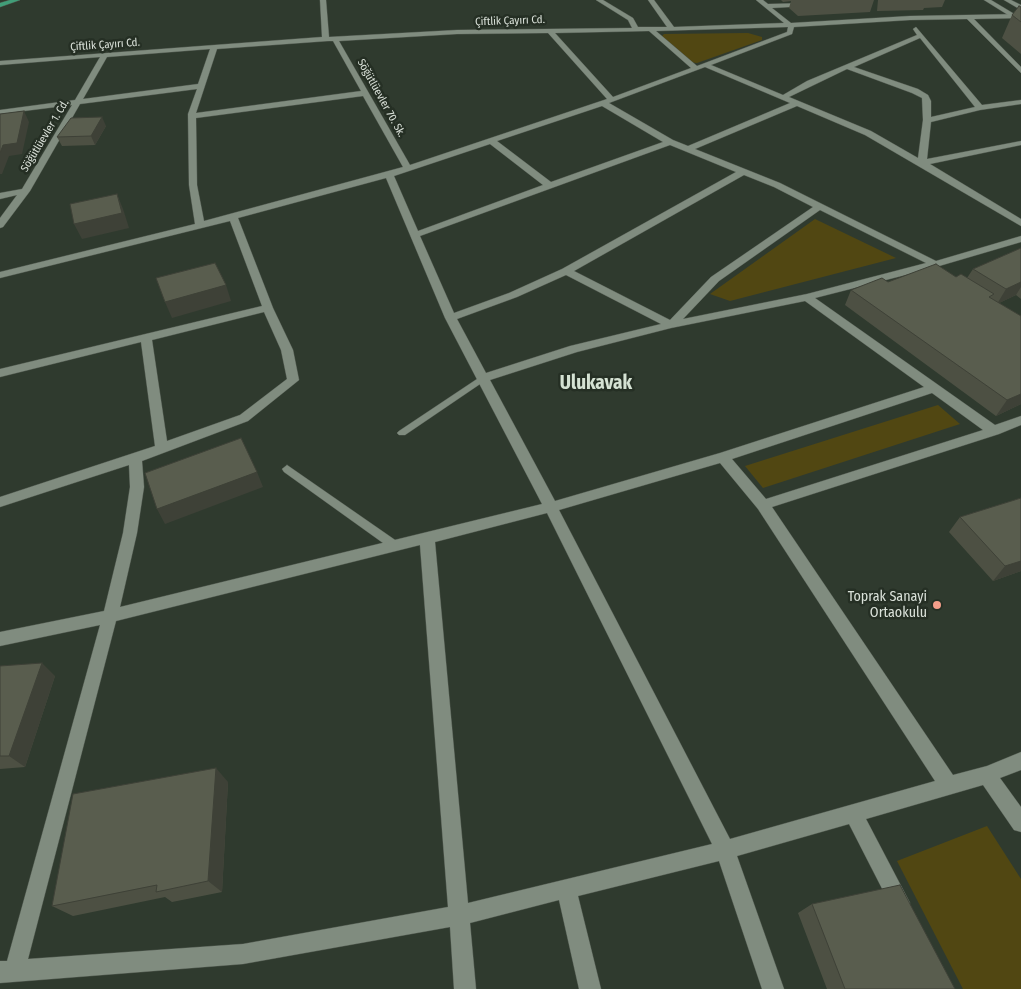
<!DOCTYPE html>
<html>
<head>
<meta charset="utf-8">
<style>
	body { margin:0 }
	canvas { display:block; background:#2f3a2e }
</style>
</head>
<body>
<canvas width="1021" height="989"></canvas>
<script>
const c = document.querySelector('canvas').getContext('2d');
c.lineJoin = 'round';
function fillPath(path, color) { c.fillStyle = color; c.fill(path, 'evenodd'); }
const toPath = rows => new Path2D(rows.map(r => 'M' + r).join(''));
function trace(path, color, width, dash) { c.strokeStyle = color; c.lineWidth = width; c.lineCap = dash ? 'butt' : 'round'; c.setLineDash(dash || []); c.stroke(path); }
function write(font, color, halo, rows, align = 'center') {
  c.font = font + ' "Fira Sans Condensed",sans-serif'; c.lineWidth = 5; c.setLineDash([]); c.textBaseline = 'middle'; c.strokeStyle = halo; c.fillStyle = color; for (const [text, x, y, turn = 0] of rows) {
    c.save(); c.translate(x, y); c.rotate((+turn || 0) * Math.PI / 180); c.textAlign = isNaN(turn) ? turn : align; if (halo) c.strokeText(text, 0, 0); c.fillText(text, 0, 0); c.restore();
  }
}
const green = toPath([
	[748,33,762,37,762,40,697,63,690,62,661,37,664,34],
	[815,219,896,258,730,301,710,294],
	[938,405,960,424,763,488,745,466],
	[987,826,1021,879,1021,989,963,989,897,861]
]);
const service = toPath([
	[483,375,486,376,487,378,486,380,405,435,399,435,397,433,399,431,483,375],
	[287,465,398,542,399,545,398,548,394,549,390,548,284,472,282,469,287,465]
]);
const minor = toPath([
	[320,0,326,0,329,37,457,30,632,28,628,20,596,0,603,0,633,18,638,27,667,27,648,0,654,0,674,27,784,23,756,0,763,0,768,4,810,3,808,6,772,8,791,23,910,16,1021,14,1021,18,974,19,1021,67,1021,73,967,19,910,20,794,27,792,34,711,65,783,95,807,81,917,35,913,29,916,27,982,105,1021,100,1021,104,980,110,931,122,927,159,1021,141,1021,145,930,164,1021,219,1021,226,865,135,797,106,695,149,780,183,936,261,1021,236,1021,242,929,269,815,298,995,425,1021,416,1021,425,999,434,772,507,953,775,987,766,1021,752,1021,770,1000,778,1021,807,1021,832,1014,830,983,785,866,819,910,903,907,910,900,913,893,910,849,824,737,856,784,989,762,989,719,861,578,896,601,989,579,989,559,900,470,923,476,989,454,989,450,927,243,964,0,983,0,961,7,961,100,625,0,646,0,632,104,611,123,533,130,487,129,465,0,507,0,497,155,446,141,342,0,377,0,369,262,306,230,221,0,278,0,272,195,224,189,185,188,114,197,89,80,104,30,191,3,227,0,228,0,218,17,195,0,199,0,193,22,189,72,105,0,114,0,110,75,100,100,57,0,65,0,61,322,37,320,0],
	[788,27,787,32,697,66,656,31,788,27],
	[649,31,691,68,613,97,555,33,649,31],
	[548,33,607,99,410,165,339,41,457,34,548,33],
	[920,38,975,107,931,117,931,101,928,95,918,89,854,67,920,38],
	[328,41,333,41,361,91,196,113,217,49,328,41],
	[210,49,198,84,83,99,107,57,210,49],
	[705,67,790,103,688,146,673,140,609,103,705,67],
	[847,69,912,93,922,98,923,120,918,158,871,131,789,97,847,69],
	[363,96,403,167,204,221,197,185,196,118,363,96],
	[602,106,663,142,551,182,497,141,602,106],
	[490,144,543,185,418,231,394,176,490,144],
	[670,145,736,172,562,269,509,293,454,313,420,236,670,145],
	[744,175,774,187,813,207,711,277,670,320,574,271,744,175],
	[386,178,445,318,542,504,120,607,137,533,144,487,142,461,248,421,299,380,293,350,273,308,238,218,386,178],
	[820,210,926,263,807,294,683,319,719,281,820,210],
	[566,275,661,324,570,346,486,373,457,319,517,297,566,275],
	[805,301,924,387,720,453,555,501,490,380,577,352,671,328,805,301],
	[264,312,281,350,287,379,240,415,167,441,152,340,264,312],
	[932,393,983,430,766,499,732,459,932,393],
	[720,463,758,509,935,781,730,839,559,510,720,463],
	[547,513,712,844,468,903,435,542,547,513],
	[420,545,448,907,243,944,28,959,116,621,420,545]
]);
const tertiary = toPath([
	[984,0,991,0,1021,18,1021,23,984,0],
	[1004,0,1011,0,1021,5,1021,10,1004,0]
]);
const trunk = toPath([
	[10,0,20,0,0,7,0,3,10,0]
]);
const wall = toPath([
	[781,0,874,0,870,12,798,16,789,8,791,1,783,2],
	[878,0,945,0,942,7,924,8,923,10,877,11],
	[1021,7,1021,54,1002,38,1012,15],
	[106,126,95,145,62,146,57,137],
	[1021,248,1021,299,1016,295,999,303,1021,316,1021,404,996,416,845,305,851,290,888,282,956,277,967,278,973,269],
	[1021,498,1021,571,993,581,949,532,960,517],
	[0,666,55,676,25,767,0,769],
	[228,782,222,892,172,902,165,897,73,916,52,906],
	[812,904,955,989,827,989,798,913]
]);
const shadedWall = toPath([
	[24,111,29,122,22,154,9,156,2,174,0,174,0,153,3,145],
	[102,117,106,126,95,145,91,136],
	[117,194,123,209,129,228,82,239,74,224],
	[1021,282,1021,287,1016,295,997,304,1006,289],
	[226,285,231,301,172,318,165,302],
	[1021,394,1021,404,996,416,1007,400],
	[257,472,263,487,165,524,157,509],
	[1021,561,1021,571,993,581,1005,566],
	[42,663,55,676,25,767,9,756],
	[216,768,228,782,222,892,208,881]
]);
const building = toPath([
	[1019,6,1021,7,1021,22,1012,15,1019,6],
	[24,111,17,143,3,145,0,153,0,114,24,111],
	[102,117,91,136,57,137,71,118,102,117],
	[117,194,122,213,74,224,70,204,117,194],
	[1021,248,1021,282,1006,289,973,269,1021,248],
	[215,263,226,285,165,302,156,278,215,263],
	[936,264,956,277,961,274,994,294,989,297,1021,316,1021,394,1007,400,851,290,882,278,888,282,936,264],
	[241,438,257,472,157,509,145,473,241,438],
	[1021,498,1021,561,1005,566,960,517,1021,498],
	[42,663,9,756,0,756,0,666,42,663],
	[216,768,208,881,156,892,157,885,52,906,73,794,216,768],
	[900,885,955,989,845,989,812,904,900,885]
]);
const markers = [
	[937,605,5,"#f49e8a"]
];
const farStreetnames = [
	["Çiftlik Çayırı Cd.",510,21,-2],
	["Çiftlik Çayırı Cd.",105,45,-4],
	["Söğütlüevler 70. Sk.",381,98,61],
	["Söğütlüevler 1. Cd.",45,136,-59]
];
const poiNames = [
	["Toprak Sanayi",927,597],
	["Ortaokulu",927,613]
];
const districtNames = [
	["Ulukavak",596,384]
];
fillPath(green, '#514712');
trace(service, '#4e574d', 1);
trace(minor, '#4e574d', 1);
trace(tertiary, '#4e574d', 1);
trace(trunk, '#4e574d', 1);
fillPath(service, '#808c7f');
fillPath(minor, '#808c7f');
fillPath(tertiary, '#808c7f');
fillPath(trunk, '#419e78');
fillPath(wall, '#4d5043');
fillPath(shadedWall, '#3e4137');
fillPath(building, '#595d4e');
trace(building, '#3e4137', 1);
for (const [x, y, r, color] of markers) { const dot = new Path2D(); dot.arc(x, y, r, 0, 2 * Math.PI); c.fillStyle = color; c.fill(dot); trace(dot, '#252f24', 2); }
write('11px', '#dae1d9', '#252f24', farStreetnames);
write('14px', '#dae1d9', '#252f24', poiNames, 'right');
write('bold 19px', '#d5e2d3', '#252f24', districtNames);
</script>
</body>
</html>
